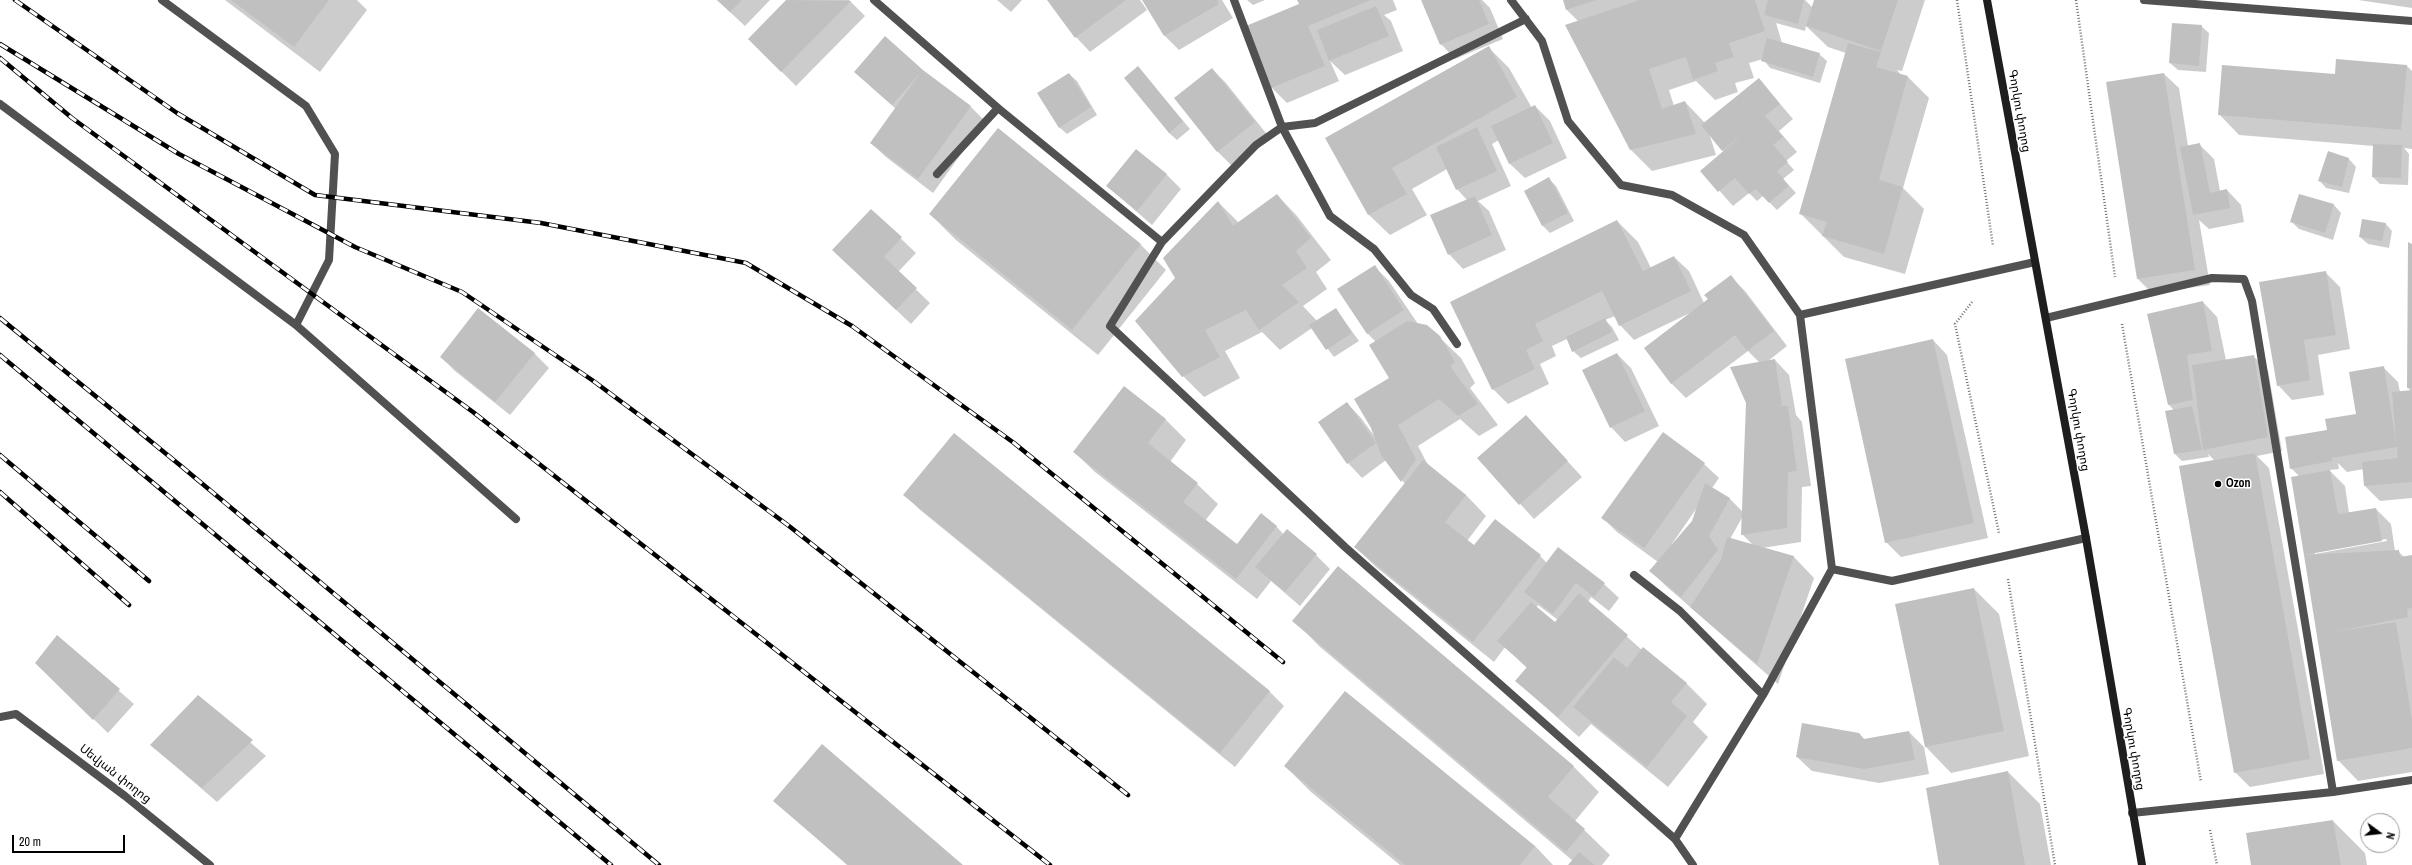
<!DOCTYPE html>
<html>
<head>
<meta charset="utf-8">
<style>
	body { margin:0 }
	#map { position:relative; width:2412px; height:865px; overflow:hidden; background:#fff; font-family:"Archivo Narrow",sans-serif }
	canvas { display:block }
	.north { position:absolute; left:2360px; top:813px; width:40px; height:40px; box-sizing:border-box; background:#fff; border:1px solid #999; border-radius:50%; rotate:105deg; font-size:11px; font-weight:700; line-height:16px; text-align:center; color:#000 }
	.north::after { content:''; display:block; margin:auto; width:14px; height:18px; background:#000; clip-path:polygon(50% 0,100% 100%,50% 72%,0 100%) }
	.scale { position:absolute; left:12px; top:835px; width:113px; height:18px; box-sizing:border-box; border:2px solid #000; border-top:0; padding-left:5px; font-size:12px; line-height:14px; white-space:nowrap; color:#000; -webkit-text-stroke:3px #fff; paint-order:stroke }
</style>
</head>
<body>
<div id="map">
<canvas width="2412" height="865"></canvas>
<div class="north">N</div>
<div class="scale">20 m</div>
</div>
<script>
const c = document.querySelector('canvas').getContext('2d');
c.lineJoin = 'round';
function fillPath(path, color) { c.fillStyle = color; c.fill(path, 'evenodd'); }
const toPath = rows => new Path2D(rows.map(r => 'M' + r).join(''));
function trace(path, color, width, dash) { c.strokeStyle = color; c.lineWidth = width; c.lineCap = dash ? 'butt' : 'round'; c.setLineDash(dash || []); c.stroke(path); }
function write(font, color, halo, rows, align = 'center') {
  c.font = font + ' "Archivo Narrow","Noto Sans Armenian",sans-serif'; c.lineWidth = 3; c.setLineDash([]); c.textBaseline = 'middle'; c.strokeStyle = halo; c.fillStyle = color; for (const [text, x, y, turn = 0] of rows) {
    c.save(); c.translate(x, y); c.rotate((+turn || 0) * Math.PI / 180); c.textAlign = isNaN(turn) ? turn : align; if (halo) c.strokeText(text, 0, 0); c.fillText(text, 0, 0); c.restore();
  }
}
const shadow = toPath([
	[225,0,357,0,367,10,320,72],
	[717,0,770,0,745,26],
	[788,0,849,0,865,16,796,86,749,39],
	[997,0,1022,0,1011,12],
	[1049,0,1140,0,1147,10,1090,52,1076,37],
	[1143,0,1222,0,1233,18,1179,50,1165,36],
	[1247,0,1265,0,1253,5],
	[1298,0,1393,0,1397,10,1384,15,1391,21,1403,51,1345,75,1330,61,1339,81,1287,103,1272,88,1247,26,1300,4],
	[1422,0,1482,0,1490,8,1503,39,1455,59,1441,44],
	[1564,0,1805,0,1813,8,1815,0,1925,0,1902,71,1897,70,1901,75,1908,77,1929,98,1903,188,1924,209,1905,274,1844,257,1800,213,1846,53,1828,47,1806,26,1805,31,1776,23,1782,43,1819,54,1827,61,1820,83,1770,68,1763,59,1749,63,1754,78,1735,83,1738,92,1715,100,1696,81,1669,90,1674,106,1685,102,1705,123,1759,79,1793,119,1779,131,1797,152,1786,161,1794,170,1783,179,1796,193,1777,210,1763,196,1757,201,1749,193,1733,206,1702,171,1724,152,1709,133,1716,155,1652,171,1631,150,1567,25,1578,21,1567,10],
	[2358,0,2412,0,2412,8],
	[2201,26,2209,33,2206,72,2178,70,2170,63],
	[1488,47,1509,68,1532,108,1535,106,1550,121,1567,158,1525,178,1510,164,1499,140,1492,144,1511,186,1478,201,1489,211,1506,250,1463,269,1449,254,1467,200,1457,189,1447,169,1412,189,1427,215,1390,235,1369,215,1326,138],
	[2407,66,2412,71,2412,149,2404,148,2409,154,2408,185,2380,184,2373,177,2374,146,2239,135,2219,114],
	[1138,68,1190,129,1177,140,1169,133],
	[1212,69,1226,83,1269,137,1232,166,1218,152,1175,98],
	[922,71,971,107,985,121,933,193,886,157,871,143,896,109,870,86],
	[1069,74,1077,81,1097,115,1067,134,1059,127],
	[2164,74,2179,88,2188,146,2199,144,2214,159,2220,191,2227,190,2241,205,2244,222,2209,229,2199,220,2210,285,2152,293,2138,279],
	[999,129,1141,245,1166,270,1098,355,956,240,930,214],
	[2329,152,2349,159,2356,167,2349,193,2326,188,2319,180],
	[1166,174,1181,189,1152,225,1107,186],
	[1549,179,1556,186,1574,221,1550,233,1543,226,1525,191],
	[1277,195,1297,216,1331,260,1316,272,1327,289,1303,306,1317,321,1336,309,1359,341,1334,357,1312,328,1280,350,1262,332,1225,351,1240,378,1204,397,1183,376,1177,279,1218,202,1239,223],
	[2300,195,2334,205,2341,213,2333,240,2299,229,2292,222],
	[871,210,916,253,898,272,930,303,911,324,848,264],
	[1617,221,1638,242,1651,268,1674,257,1689,271,1704,303,1730,276,1745,291,1787,346,1768,361,1775,360,1789,375,1796,415,1802,422,1811,486,1802,487,1801,542,1762,548,1794,557,1814,578,1778,684,1665,585,1651,571,1658,562,1617,532,1603,518,1704,464,1719,478,1712,488,1730,499,1743,512,1760,363,1748,351,1686,398,1671,383,1690,313,1634,340,1620,325,1615,316,1605,320,1612,327,1619,340,1581,358,1573,351,1567,339,1552,346,1556,356,1540,364,1549,384,1508,404,1493,389,1451,302],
	[1696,509,1693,521,1673,545,1672,544],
	[1743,516,1742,534,1754,546,1730,539],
	[2385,223,2392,231,2389,248,2368,244,2360,237],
	[2412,245,2412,498,2380,501,2365,486,2364,469,2347,472,2338,463,2339,469,2329,470,2345,486,2349,513,2376,509,2391,524,2395,551,2398,551,2405,558,2412,556,2412,772,2358,781,2338,760,2305,554,2299,476,2291,468,2326,431,2358,415,2383,367,2398,382,2400,392,2411,391,2408,388],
	[2386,539,2387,541,2315,554,2315,552],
	[1374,266,1389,281,1418,324,1439,337,1461,358,1475,383,1470,388,1498,425,1479,436,1460,419,1418,446,1428,465,1466,495,1486,516,1467,541,1474,547,1540,556,1547,563,1604,584,1619,598,1609,611,1591,597,1588,602,1642,650,1686,683,1707,704,1693,722,1708,737,1668,787,1591,724,1579,737,1516,681,1527,668,1505,647,1494,662,1376,567,1355,547,1405,484,1386,460,1362,478,1348,463,1347,403,1361,418,1375,437,1392,383,1376,342,1368,334,1339,289],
	[1538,605,1558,620,1555,624,1536,608],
	[2325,272,2340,287,2350,349,2318,355,2324,395,2292,400,2278,385],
	[2203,302,2217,317,2226,360,2253,356,2268,370,2282,451,2257,456,2269,468,2324,774,2250,787,2235,772,2215,461,2208,454,2209,457,2182,461,2175,454,2166,412,2174,410,2169,405],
	[1933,340,1947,355,1988,538,1901,557,1886,542],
	[534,353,549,368,510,415,455,371,441,357],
	[1617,354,1631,368,1659,426,1625,442,1611,427],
	[1526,416,1582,477,1534,519,1479,459],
	[1165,419,1186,440,1170,462,1197,484,1218,504,1205,521,1237,545,1276,526,1284,535,1316,555,1330,569,1300,606,1271,581,1257,599,1095,472,1074,452],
	[954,434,1270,692,1284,706,1235,767,919,509,905,495],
	[1338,567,1574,767,1599,792,1575,821,1610,855,1602,865,1570,865,1573,861,1319,646,1294,620],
	[1974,589,1999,614,2029,756,1951,773,1926,747,1896,605],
	[57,637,134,704,108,733,51,678],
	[198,697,266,756,217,802,151,745],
	[1909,732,1924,747,1929,774,1879,783,1812,771,1797,757,1864,740],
	[1285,766,1535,846,1553,865,1400,865,1311,792],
	[2008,772,2040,804,2051,865,1940,865],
	[774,801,961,865,847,865],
	[2333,821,2365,853,2367,865,2252,865]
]);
const building = toPath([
	[231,0,329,0,294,47],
	[717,0,742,0,730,12],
	[786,0,851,1,781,72,748,39],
	[1047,0,1126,0,1075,38],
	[1142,0,1217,0,1219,4,1164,36],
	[1297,0,1371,0,1308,26,1325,66,1271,88,1246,26,1299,4],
	[1421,0,1479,0,1489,24,1440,45],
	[1563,0,1597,0,1566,10],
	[1640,0,1755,0,1765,31,1729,43,1734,57,1715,63,1718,71,1693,80,1686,57,1649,69,1662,109,1685,101,1696,134,1630,150,1565,25],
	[1768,0,1804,0,1798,24,1764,15],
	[1814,0,1898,0,1881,51,1806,26],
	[1376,6,1389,36,1329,61,1317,30],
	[2172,23,2202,25,2199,66,2169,63],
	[885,36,923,70,971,106,918,179,870,143,921,72,892,105,854,72],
	[1767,38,1820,53,1813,77,1761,61],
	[1848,43,1881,52,1876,67,1908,76,1879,180,1903,187,1884,254,1822,236,1827,222,1799,214],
	[1489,46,1517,97,1392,168,1407,194,1368,215,1325,138],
	[2336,59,2407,65,2401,130,2218,115,2222,65,2335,74],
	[1138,66,1183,121,1169,133,1124,78],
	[1212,68,1255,122,1217,152,1174,98],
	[1069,73,1091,107,1059,128,1037,93],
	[2164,73,2195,270,2137,279,2106,82],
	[1759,78,1780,104,1765,116,1783,137,1773,145,1788,162,1777,171,1789,186,1769,203,1756,189,1749,194,1735,178,1718,192,1700,171,1748,130,1722,151,1701,125],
	[1535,105,1553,143,1509,164,1491,126],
	[1477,127,1497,171,1456,190,1436,147],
	[998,128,1141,244,1072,330,929,214],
	[2200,143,2210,193,2227,189,2230,208,2193,215,2180,147],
	[2373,144,2402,145,2401,178,2372,177],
	[1136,149,1167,174,1137,211,1106,186],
	[2328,151,2349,158,2342,187,2318,181],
	[1549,177,1568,213,1542,226,1524,191],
	[1277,194,1311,238,1296,251,1307,268,1282,285,1299,302,1259,330,1246,310,1205,330,1220,357,1182,377,1135,321,1175,278,1163,258,1218,201,1233,226],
	[2299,194,2334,204,2325,233,2290,222],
	[1475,196,1492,235,1448,255,1430,215],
	[871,209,902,237,884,257,917,288,896,310,832,250],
	[2362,219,2386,223,2382,241,2359,237],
	[1617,220,1643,271,1674,256,1691,291,1619,326,1602,291,1535,324,1543,341,1526,350,1535,369,1492,390,1450,302],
	[2408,242,2412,244,2412,388,2407,388],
	[1375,265,1404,310,1367,334,1337,289],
	[2326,271,2336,335,2304,340,2310,380,2277,386,2259,282],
	[1731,275,1774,331,1747,351,1735,335,1671,384,1644,348,1708,299,1704,295],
	[2203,301,2212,351,2187,355,2193,400,2168,405,2147,314],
	[478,308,535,353,495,402,440,357],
	[1336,308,1352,333,1326,350,1309,325],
	[1605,318,1612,332,1572,352,1566,337],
	[1407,321,1427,325,1440,336,1455,362,1450,366,1478,404,1458,416,1439,399,1398,425,1416,459,1401,482,1381,455,1371,428,1354,399,1389,378,1369,345],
	[1933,339,1974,523,1885,543,1845,359],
	[1617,353,1645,411,1610,428,1582,370],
	[2254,355,2268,437,2203,450,2192,365],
	[1775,359,1782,405,1774,405,1788,406,1797,471,1788,472,1787,528,1741,535,1746,403,1730,367],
	[2384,366,2396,442,2392,392,2412,390,2412,482,2364,486,2362,462,2398,458,2397,447,2332,458,2332,461,2290,469,2285,437,2327,430,2325,419,2356,414,2349,372],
	[1124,386,1166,419,1148,443,1198,483,1183,502,1237,544,1261,513,1277,526,1236,579,1073,452],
	[1347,402,1376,443,1347,464,1318,422],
	[2192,406,2202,450,2174,454,2165,411],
	[1526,415,1568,461,1519,505,1477,458],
	[1663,432,1705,463,1644,548,1601,518],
	[954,433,1270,691,1220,753,903,495],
	[2255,453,2310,759,2234,773,2179,466],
	[1423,460,1466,495,1445,522,1474,545,1495,519,1541,555,1473,642,1354,547],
	[2330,470,2338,514,2376,508,2382,541,2304,555,2291,477],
	[1705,483,1730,498,1709,536,1718,550,1681,597,1649,571,1692,521],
	[1287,529,1317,554,1285,592,1255,567],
	[1727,537,1794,556,1757,664,1690,607,1721,560],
	[1558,547,1605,583,1594,597,1576,583,1553,614,1524,592],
	[2399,550,2400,557,2412,555,2412,608,2407,609,2408,617,2333,632,2396,622,2412,719,2412,748,2337,761,2304,555],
	[1338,566,1574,766,1548,797,1585,829,1566,852,1292,621],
	[1974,588,2004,731,1925,747,1895,604],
	[1579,593,1628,635,1558,717,1515,681,1527,667,1497,641,1531,602,1555,622],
	[57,635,120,689,93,720,35,663],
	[1643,647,1687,683,1671,702,1687,716,1647,767,1573,707,1614,657,1627,668],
	[1345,691,1535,846,1520,865,1405,865,1284,766],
	[198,695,253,740,202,788,150,745],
	[1802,723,1859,733,1864,739,1909,731,1915,760,1864,769,1796,757],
	[822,744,963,865,848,865,773,801],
	[2008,771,2025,865,1939,865,1926,788],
	[2333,820,2341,865,2251,865,2246,833],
	[1579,852,1595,865,1568,865]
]);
const path = toPath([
	[1957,0,1993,246],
	[2076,0,2115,277],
	[1972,302,1955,324,1999,533],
	[2122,324,2201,782],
	[2008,579,2055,865],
	[2210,830,2217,865]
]);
const lane = toPath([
	[162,0,306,106,335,154,329,260,296,325,516,519],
	[874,0,998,108,1162,242],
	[1234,0,1282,127,1330,216,1374,249,1411,295,1433,309,1457,344],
	[1511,0,1542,41,1568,121,1621,185,1672,195,1744,235,1800,315,2035,262],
	[1526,19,1315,123,1282,127,1256,145,1162,242,1110,326,1345,547,1675,839],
	[0,104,296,325],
	[937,174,998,108],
	[1832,569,1892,581,2086,538],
	[1634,575,1680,611,1763,695],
	[1693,865,1675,839,1763,695,1832,569,1800,315]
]);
const street = toPath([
	[2144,0,2412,21],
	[2046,318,2212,278,2244,279,2252,301,2333,792,2132,813],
	[0,717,16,714,125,796,210,865],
	[2333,792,2412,780]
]);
const secondary = toPath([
	[1987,0,2086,538,2142,865]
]);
const rail = toPath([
	[15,0,177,113,315,195,541,223,746,263,852,326,1014,443,1283,662],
	[0,44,179,154,355,247,462,292,592,380,789,526,1128,795],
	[0,58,72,118,473,412,1050,865],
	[0,318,181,466,659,865],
	[0,355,611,865],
	[0,455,149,581],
	[0,492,129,605]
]);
const markers = [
	[2218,484,4,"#000"]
];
const streetNames = [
	["Գորկու փողոց",2019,111,80],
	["Գորկու փողոց",2078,430,80],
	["Գորկու փողոց",2133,749,80],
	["Սեվյան փողոց",115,774,38]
];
const poiNames = [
	["Ozon",2226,484]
];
fillPath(shadow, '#0003');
fillPath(building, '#c0c0c0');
trace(path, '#737373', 2.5, [1, 2]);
trace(lane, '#515151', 8);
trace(street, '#515151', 8);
trace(secondary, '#1e1e1e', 8);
trace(rail, '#000', 4.5);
trace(rail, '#fff', 3, [9]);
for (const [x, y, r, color] of markers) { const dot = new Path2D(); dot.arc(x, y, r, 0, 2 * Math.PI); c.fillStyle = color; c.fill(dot); trace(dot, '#fff', 1.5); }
write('12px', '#000', '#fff', streetNames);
write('bold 12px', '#000', '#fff', poiNames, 'left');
</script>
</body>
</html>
